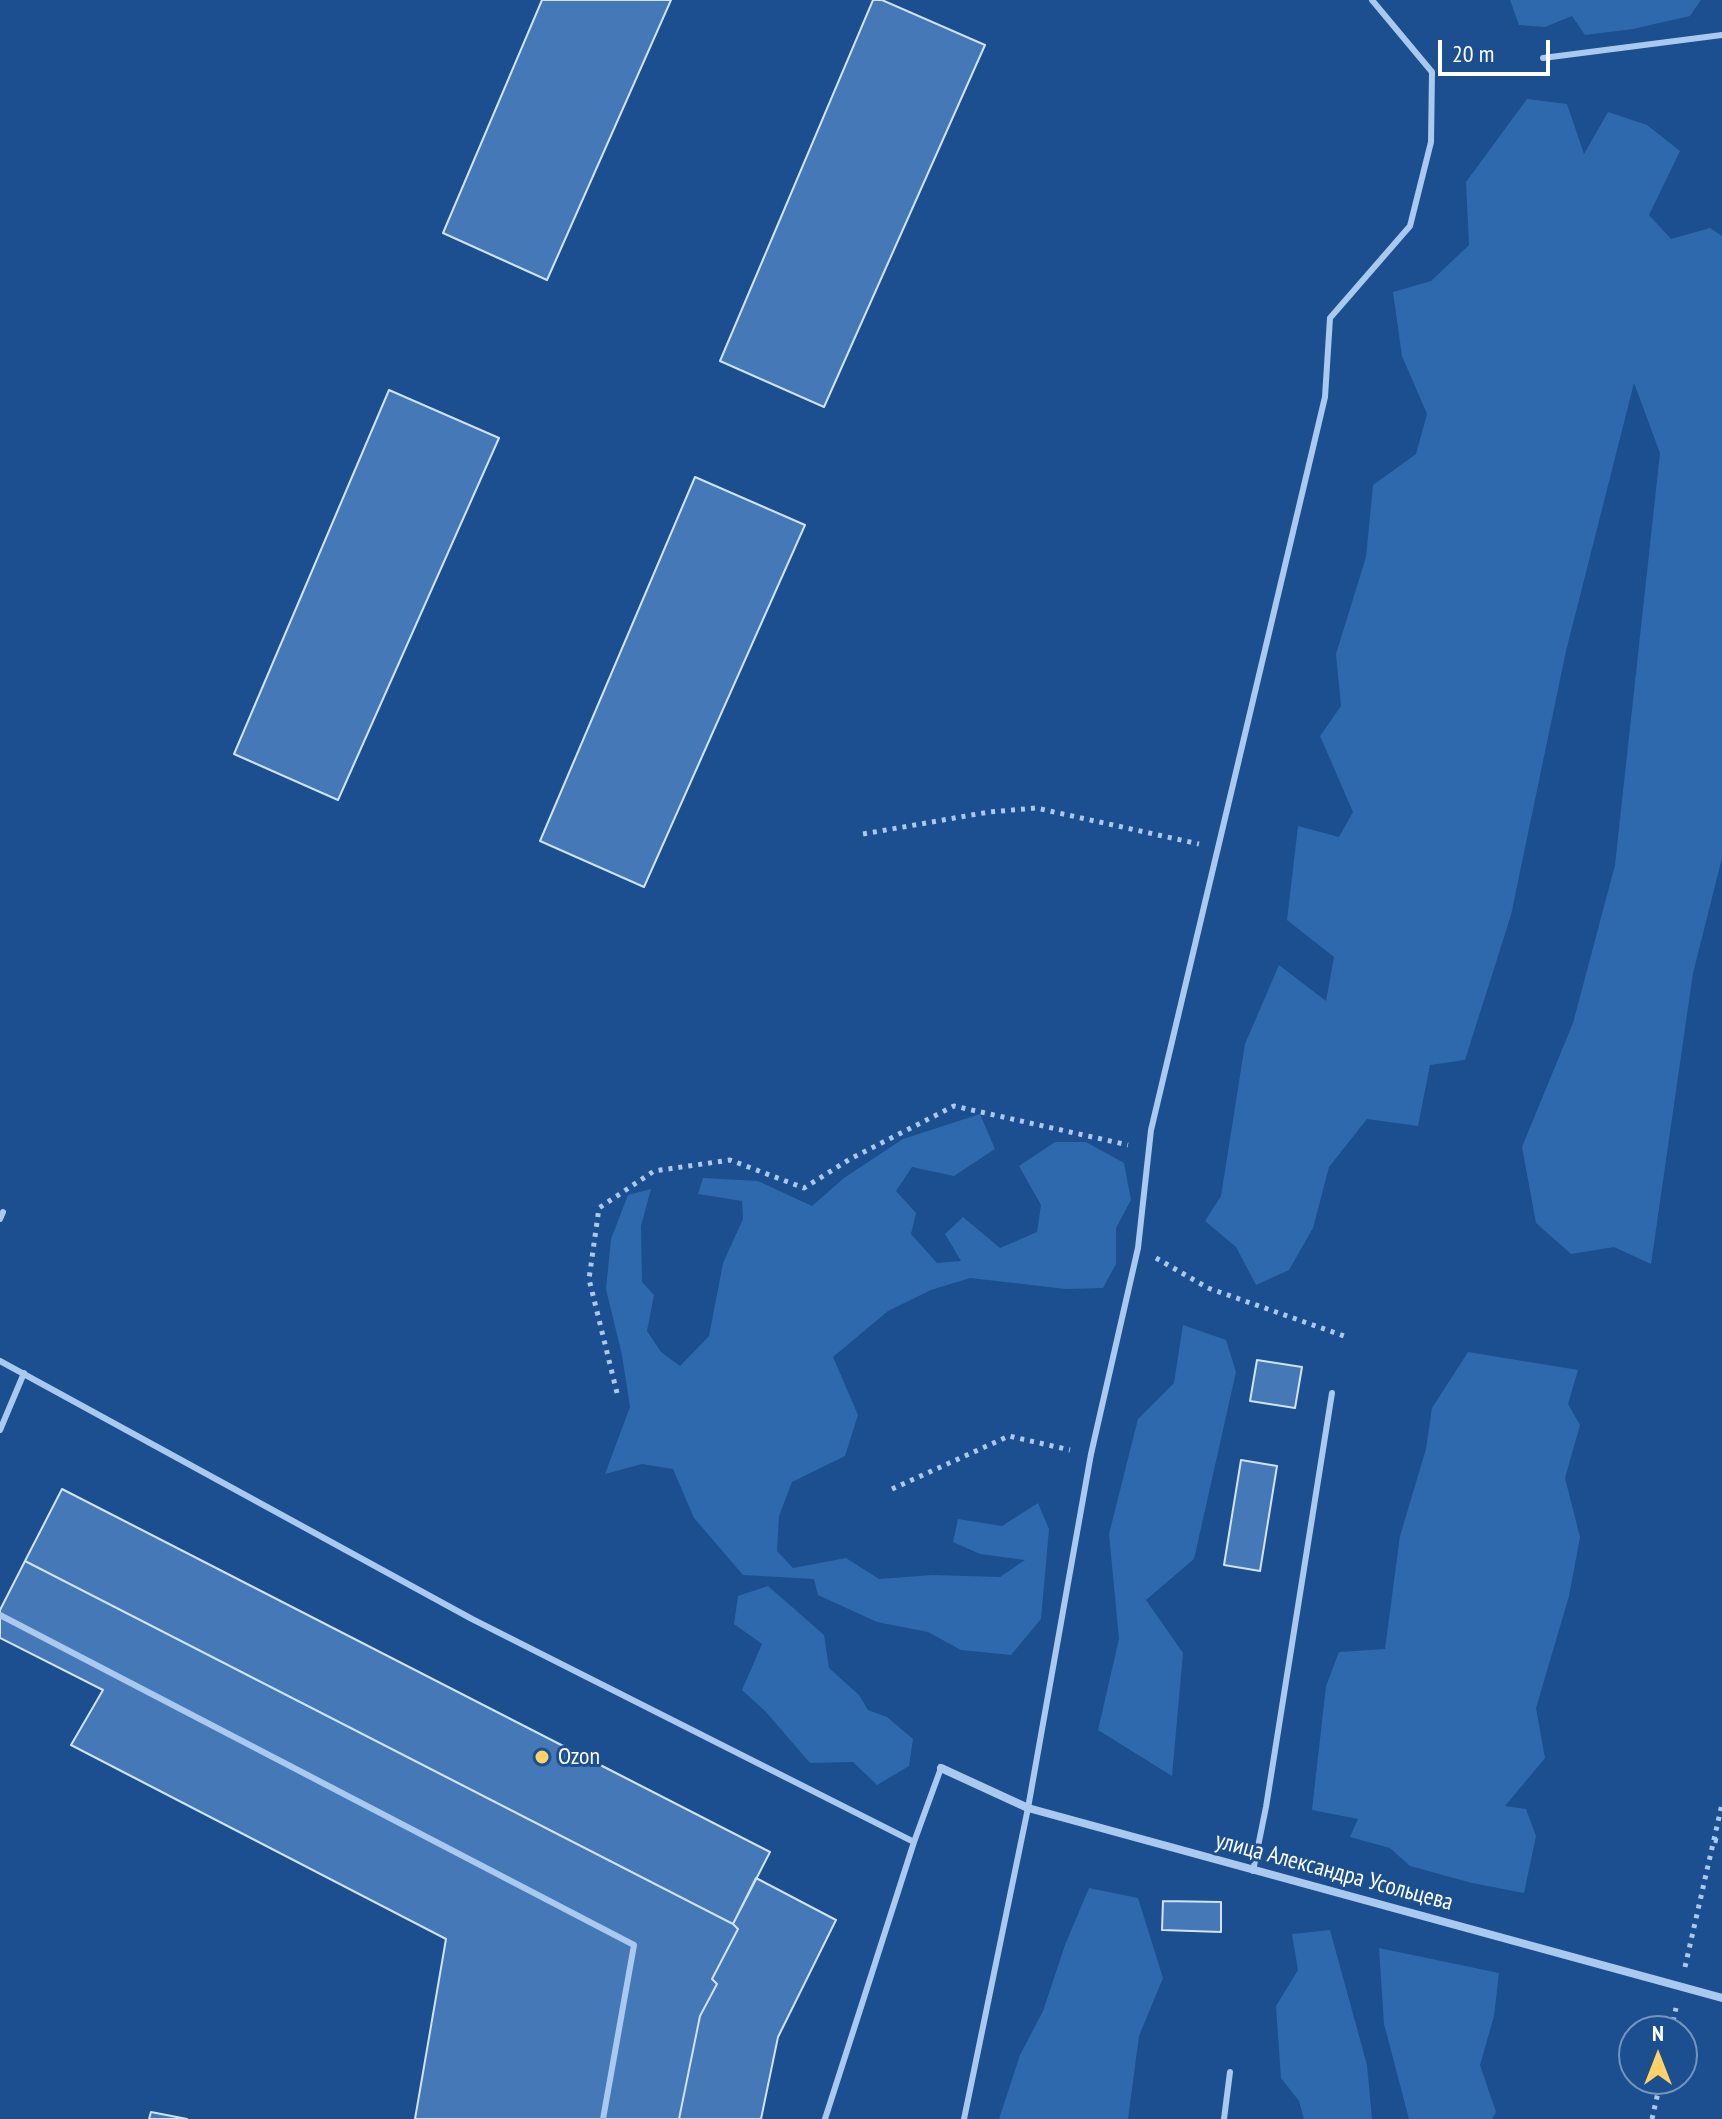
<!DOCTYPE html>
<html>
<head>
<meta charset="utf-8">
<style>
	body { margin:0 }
	#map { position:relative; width:1722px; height:2119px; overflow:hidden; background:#1b4f8f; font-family:"PT Sans Narrow",sans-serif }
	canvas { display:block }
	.north { position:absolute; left:1618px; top:2015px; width:80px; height:80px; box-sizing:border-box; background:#1b4f8f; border:2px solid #7695bc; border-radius:50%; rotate:0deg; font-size:22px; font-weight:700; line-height:32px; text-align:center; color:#fff }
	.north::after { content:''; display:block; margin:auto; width:28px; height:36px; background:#ffd166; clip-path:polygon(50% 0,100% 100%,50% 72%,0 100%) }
	.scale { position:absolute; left:1438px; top:40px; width:112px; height:36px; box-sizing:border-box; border:4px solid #fff; border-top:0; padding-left:10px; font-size:24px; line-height:28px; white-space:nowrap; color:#fff; -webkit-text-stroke:6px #1b4f8f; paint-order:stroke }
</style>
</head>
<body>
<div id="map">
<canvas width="1722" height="2119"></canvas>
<div class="north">N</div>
<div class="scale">20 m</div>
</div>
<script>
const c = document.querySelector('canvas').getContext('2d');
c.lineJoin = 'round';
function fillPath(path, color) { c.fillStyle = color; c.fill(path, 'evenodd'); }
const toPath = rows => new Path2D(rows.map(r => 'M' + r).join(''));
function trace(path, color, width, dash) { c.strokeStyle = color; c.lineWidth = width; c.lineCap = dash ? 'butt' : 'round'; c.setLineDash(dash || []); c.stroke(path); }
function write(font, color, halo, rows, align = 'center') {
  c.font = font + ' "PT Sans Narrow",sans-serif'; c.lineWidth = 6; c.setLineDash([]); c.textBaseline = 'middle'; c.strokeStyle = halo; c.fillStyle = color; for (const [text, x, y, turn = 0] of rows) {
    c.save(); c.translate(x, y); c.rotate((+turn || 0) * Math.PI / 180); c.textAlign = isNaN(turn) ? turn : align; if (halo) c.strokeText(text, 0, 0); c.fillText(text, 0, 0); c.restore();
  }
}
const green = toPath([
	[1510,0,1701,0,1690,16,1633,29,1585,35,1572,16,1545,27,1519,25],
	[1527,99,1567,104,1584,154,1608,112,1647,125,1680,151,1649,215,1671,239,1710,228,1722,236,1722,858,1693,973,1651,1264,1614,1247,1571,1254,1536,1223,1522,1147,1573,1023,1615,865,1660,453,1634,383,1566,651,1511,915,1465,1060,1430,1065,1418,1126,1367,1119,1329,1167,1313,1228,1289,1270,1256,1285,1236,1247,1205,1221,1221,1196,1245,1044,1279,965,1326,1001,1334,957,1287,920,1298,826,1339,837,1353,812,1320,736,1341,706,1336,654,1366,557,1373,485,1416,454,1427,414,1402,356,1393,292,1431,281,1469,245,1466,182],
	[980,1114,995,1149,954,1176,912,1167,896,1191,916,1213,911,1234,937,1263,961,1261,945,1234,963,1217,1000,1248,1037,1232,1041,1205,1019,1166,1055,1142,1086,1142,1124,1163,1131,1200,1116,1228,1116,1264,1103,1288,1066,1289,970,1278,931,1290,888,1311,833,1357,858,1415,845,1456,792,1482,779,1516,777,1551,793,1568,846,1558,879,1579,932,1575,1000,1577,1025,1560,980,1554,953,1542,958,1519,1002,1526,1038,1503,1049,1529,1041,1619,1011,1655,961,1650,928,1632,877,1622,818,1595,814,1579,743,1575,694,1518,673,1469,642,1464,605,1474,630,1407,622,1355,606,1289,611,1239,628,1195,651,1189,641,1226,642,1282,654,1295,647,1331,661,1352,680,1366,709,1336,723,1263,743,1219,742,1201,698,1194,703,1178,758,1181,812,1206,844,1178,903,1139],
	[1183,1325,1226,1340,1236,1372,1194,1559,1146,1600,1183,1653,1172,1776,1098,1730,1119,1639,1109,1534,1138,1419,1174,1383],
	[1468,1352,1578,1370,1568,1404,1580,1425,1565,1478,1580,1537,1569,1596,1536,1708,1545,1758,1505,1806,1526,1809,1536,1836,1524,1893,1472,1883,1410,1866,1390,1848,1350,1837,1358,1819,1312,1810,1326,1686,1339,1652,1385,1649,1400,1536,1426,1449,1432,1408],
	[768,1586,824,1635,829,1668,859,1695,868,1710,887,1717,913,1739,909,1766,877,1785,853,1762,810,1763,766,1712,742,1690,762,1644,734,1624,738,1596],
	[1089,1888,1138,1898,1163,1978,1139,2036,1128,2119,999,2119,1020,2055,1043,2011,1065,1945],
	[1330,1930,1367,2065,1372,2119,1304,2119,1299,2101,1281,2078,1276,2006,1298,1970,1292,1934],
	[1379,1948,1499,1973,1494,2016,1480,2065,1496,2112,1492,2119,1409,2119,1384,2024]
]);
const building = toPath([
	[542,0,671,0,547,280,443,233,542,0],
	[873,0,882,0,985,45,824,407,720,361,873,0],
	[389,390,499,438,338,800,234,754,389,390],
	[695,477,805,525,644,887,540,841,695,477],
	[1257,1360,1302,1367,1295,1408,1250,1401,1257,1360],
	[1241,1460,1277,1466,1260,1571,1224,1565,1241,1460],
	[62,1489,770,1852,733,1924,25,1561,62,1489],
	[25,1561,733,1924,738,1929,712,1979,717,1984,700,2016,679,2119,415,2119,446,1939,71,1745,103,1690,0,1638,0,1610,25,1561],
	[756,1878,836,1920,778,2037,761,2119,679,2119,700,2016,717,1984,712,1979,738,1929,733,1924,756,1878],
	[1163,1901,1221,1902,1221,1932,1162,1930,1163,1901],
	[151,2112,187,2119,149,2119,151,2112]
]);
const path = toPath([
	[863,834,989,812,1036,808,1199,844],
	[1156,1258,1208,1288,1347,1337],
	[617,1393,589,1279,599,1208,654,1171,730,1160,804,1188,850,1159,954,1106,1128,1145],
	[892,1489,1009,1436,1070,1450],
	[1714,1840,1722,1842],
	[1685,1967,1722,1804],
	[1671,2031,1676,2008],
	[1652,2119,1661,2079]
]);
const lane = toPath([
	[1543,58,1722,35],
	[0,1219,3,1212],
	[0,1361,472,1619,914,1842],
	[0,1430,24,1373],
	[0,1615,634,1945,603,2119],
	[1253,1871,1266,1807,1332,1393],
	[825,2119,914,1842,941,1768],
	[964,2119,1028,1808,1091,1454,1138,1248,1151,1130,1325,397,1330,318,1410,226,1431,142,1432,72,1372,0],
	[1224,2119,1230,2072]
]);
const street = toPath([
	[941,1768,1028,1808,1722,1998]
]);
const markers = [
	[542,1757,8,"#ffd166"]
];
const poiNames = [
	["Ozon",558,1757]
];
const streetNames = [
	["улица Александра Усольцева",1334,1872,15]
];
fillPath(green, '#2e69ad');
fillPath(building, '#4478b7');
trace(building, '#cfe3fa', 2);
trace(path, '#a9c9ee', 5, [4, 6]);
trace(lane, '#a9c9ee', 6);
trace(street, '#a9c9ee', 8);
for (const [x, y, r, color] of markers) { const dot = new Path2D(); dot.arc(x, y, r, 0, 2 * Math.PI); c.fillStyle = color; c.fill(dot); trace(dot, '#1b4f8f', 3); }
write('24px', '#fff', '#1b4f8f', poiNames, 'left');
write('24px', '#fff', '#1b4f8f', streetNames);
</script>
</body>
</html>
